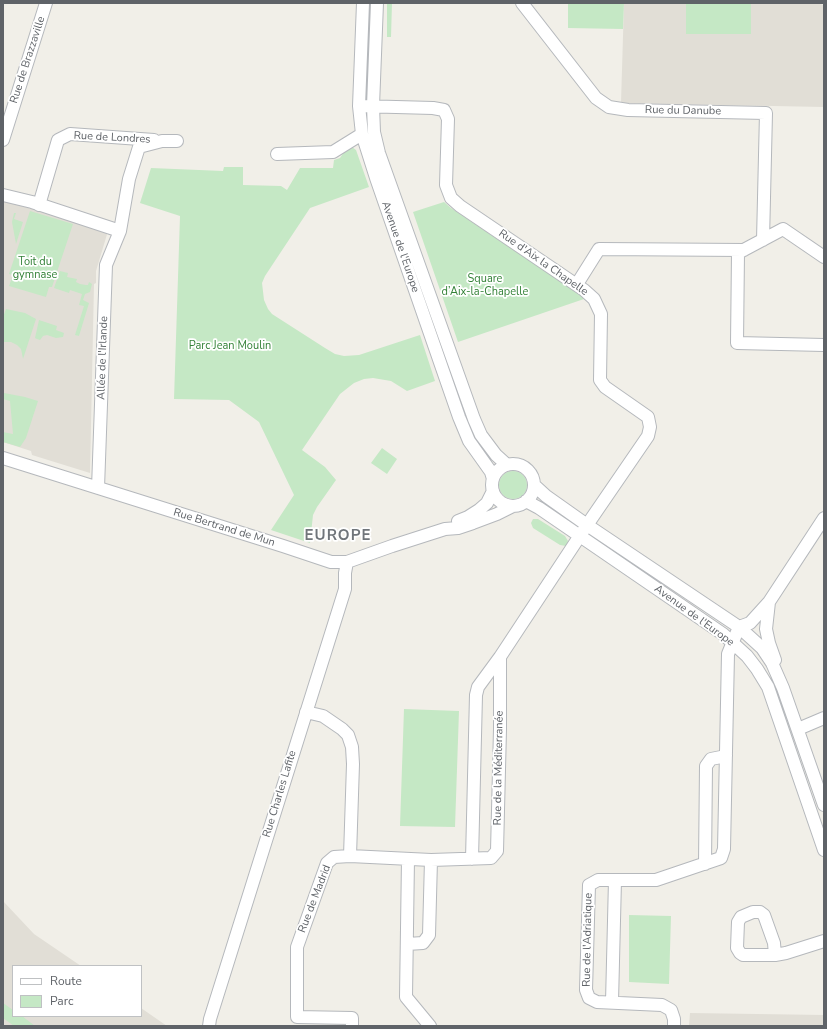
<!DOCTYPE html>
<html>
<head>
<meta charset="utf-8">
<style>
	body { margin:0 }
	#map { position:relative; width:827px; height:1029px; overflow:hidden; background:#f1efe8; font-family:"Nunito Sans",sans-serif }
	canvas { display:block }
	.frame { position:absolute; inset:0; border:4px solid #5f6368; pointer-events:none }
	.legend { position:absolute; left:12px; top:965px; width:130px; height:52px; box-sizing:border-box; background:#fff; border:1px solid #bfc1c3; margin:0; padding:5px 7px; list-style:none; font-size:12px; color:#5f6368 }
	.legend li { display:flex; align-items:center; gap:8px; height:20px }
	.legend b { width:20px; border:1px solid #bfc1c3 }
</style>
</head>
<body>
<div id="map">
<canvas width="827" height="1029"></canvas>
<div class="frame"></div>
<ul class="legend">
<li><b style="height:5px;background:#fff"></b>Route</li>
<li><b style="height:11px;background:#c5e8c5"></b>Parc</li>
</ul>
</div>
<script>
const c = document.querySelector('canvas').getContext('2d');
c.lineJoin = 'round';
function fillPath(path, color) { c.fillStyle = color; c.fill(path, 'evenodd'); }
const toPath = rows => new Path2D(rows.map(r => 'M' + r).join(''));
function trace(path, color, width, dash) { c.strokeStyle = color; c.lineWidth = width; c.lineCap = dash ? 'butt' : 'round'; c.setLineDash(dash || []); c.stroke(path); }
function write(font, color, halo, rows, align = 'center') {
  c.font = font + ' "Nunito Sans",sans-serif'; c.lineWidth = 3.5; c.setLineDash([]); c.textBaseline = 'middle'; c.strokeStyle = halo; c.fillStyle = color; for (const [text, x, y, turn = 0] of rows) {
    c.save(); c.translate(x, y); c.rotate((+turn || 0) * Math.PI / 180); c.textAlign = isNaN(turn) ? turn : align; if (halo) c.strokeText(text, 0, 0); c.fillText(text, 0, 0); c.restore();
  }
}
const education = toPath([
	[624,3,816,3,824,5,824,107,621,103],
	[3,200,84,225,108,231,96,271,96,283,94,284,90,473,32,455,31,451,3,442],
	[3,901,34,934,81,966,13,966,13,1016,141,1016,141,1008,167,1026,3,1026],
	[690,1013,824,1015,824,1026,689,1026]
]);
const green = toPath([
	[387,3,392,3,391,37,387,37],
	[568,3,624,3,623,29,568,28],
	[686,3,751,3,751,34,686,34],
	[352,147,356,150,369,187,310,208,265,276,262,283,264,300,268,309,272,314,325,348,335,354,344,356,359,355,420,335,435,381,407,391,391,381,373,378,364,379,354,383,340,394,302,450,325,467,336,480,317,507,313,515,310,543,271,530,294,495,259,422,229,400,174,399,180,216,140,203,151,168,223,171,224,167,243,167,243,185,281,186,287,190,300,168,333,168,334,160,340,158,346,149],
	[444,202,451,208,578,293,584,299,458,342,413,212],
	[30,211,73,224,52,287,49,287,46,297,9,286,13,275,9,274],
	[14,213,16,213,14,219,23,222,16,244,12,222],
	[60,271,68,273,67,277,77,279,76,282,80,284,86,285,88,285,89,282,92,284,90,292,85,294,83,300,89,303,79,336,75,335,84,306,79,305,82,294,70,290,69,293,54,288],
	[6,309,25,313,36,319,23,359,21,349,17,345,11,342,3,342,3,317],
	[39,320,57,326,56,330,64,333,63,337,56,338,47,335,43,336,40,340,37,339,35,338],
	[4,393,25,397,38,401,26,438,20,447,3,442,3,432,13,434,10,401,3,399],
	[382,448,397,459,387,474,371,463],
	'499 485a14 14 0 1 1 28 0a14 14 0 1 1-28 0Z',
	[533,519,538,519,565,536,568,541,566,546,560,545,533,528,531,523],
	[404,709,459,711,455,827,400,826],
	[629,915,671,916,669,984,629,982],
	[3,1003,13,1010,13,1016,22,1016,35,1026,14,1026,3,1018]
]);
const street = toPath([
	[363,3,359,106,362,134,376,178,459,417,469,441,491,472,493,479],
	[377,3,373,106,374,132,379,153,474,419,481,435,496,455,507,465],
	[522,3,596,98,609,107,628,110,766,113,763,240],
	[359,106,433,108,444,110,448,119,446,185,451,198,460,206,584,290,594,299,601,314,600,380,605,387,648,417,650,427,648,436,587,525,500,657,478,687,476,695,472,859],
	[3,140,46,3],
	[277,154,333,152,362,134],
	[3,195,32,202,120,231],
	[39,205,58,140,70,134,154,140],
	[824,257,783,229,738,253,737,343,824,345],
	[577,284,599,249,744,250],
	[3,458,283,546,331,562,347,562,392,546,445,529,458,528,473,523,497,514,513,506],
	'492 485a21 21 0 1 1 42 0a21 21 0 1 1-42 0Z',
	[534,485,546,496,587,525,739,627,762,648,772,663,783,688,824,805],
	[98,488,106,265,120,231,129,179,139,147,162,141,177,141],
	[526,501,539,508,723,634,747,656,757,669,768,687,824,850],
	[458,521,468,517,479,510,487,503,493,491],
	[769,602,766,629,769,643,775,660],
	[306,712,323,716,342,729,348,735,352,747,353,764,350,856],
	[798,729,824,718],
	[408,859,406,997,430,1026],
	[705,864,706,766,711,759,726,756],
	[407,944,423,943,429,935,431,860],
	[775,955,774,943,764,915,760,912,753,912,741,917,738,922,737,948,740,953,743,955,775,955,786,953,824,941],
	[612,1002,615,880],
	[209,1026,210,1019,345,589,345,573,347,562],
	[352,1026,352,1018,297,1017,297,947,327,863,334,857,350,856,431,860,491,858,497,851,500,729,500,657],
	[674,1026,674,1019,671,1010,662,1005,597,1002,589,998,586,990,589,885,598,880,656,880,721,858,724,849,728,654,739,627,750,623,769,602,824,518]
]);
const streetNames = [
	["Rue de Brazzaville",28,60,-72],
	["Rue du Danube",683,111,1],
	["Rue de Londres",112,138,3],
	["Avenue de l'Europe",400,247,71],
	["Rue d'Aix la Chapelle",543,263,35],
	["Allée de l'Irlande",103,358,-88],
	["Rue Bertrand de Mun",224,528,17],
	["Avenue de l'Europe",694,616,36],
	["Rue de la Méditerranée",499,768,-89],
	["Rue Charles Lafite",280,794,-73],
	["Rue de Madrid",315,899,-69],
	["Rue de l'Adriatique",588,940,-89]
];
const parkNames = [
	["Toit du",35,262],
	["gymnase",35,275],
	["Square",485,279],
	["d’Aix-la-Chapelle",485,292],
	["Parc Jean Moulin",230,346]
];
const districtNames = [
	["EUROPE",338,536]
];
fillPath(education, '#e1ded6');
fillPath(green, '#c5e8c5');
trace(street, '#b5b8bc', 14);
trace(street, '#fff', 12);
write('11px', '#5f6368', '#fff', streetNames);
write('11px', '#348238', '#fff', parkNames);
c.letterSpacing = '1px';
write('bold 15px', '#70757a', '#fff', districtNames);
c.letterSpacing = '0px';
</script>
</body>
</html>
